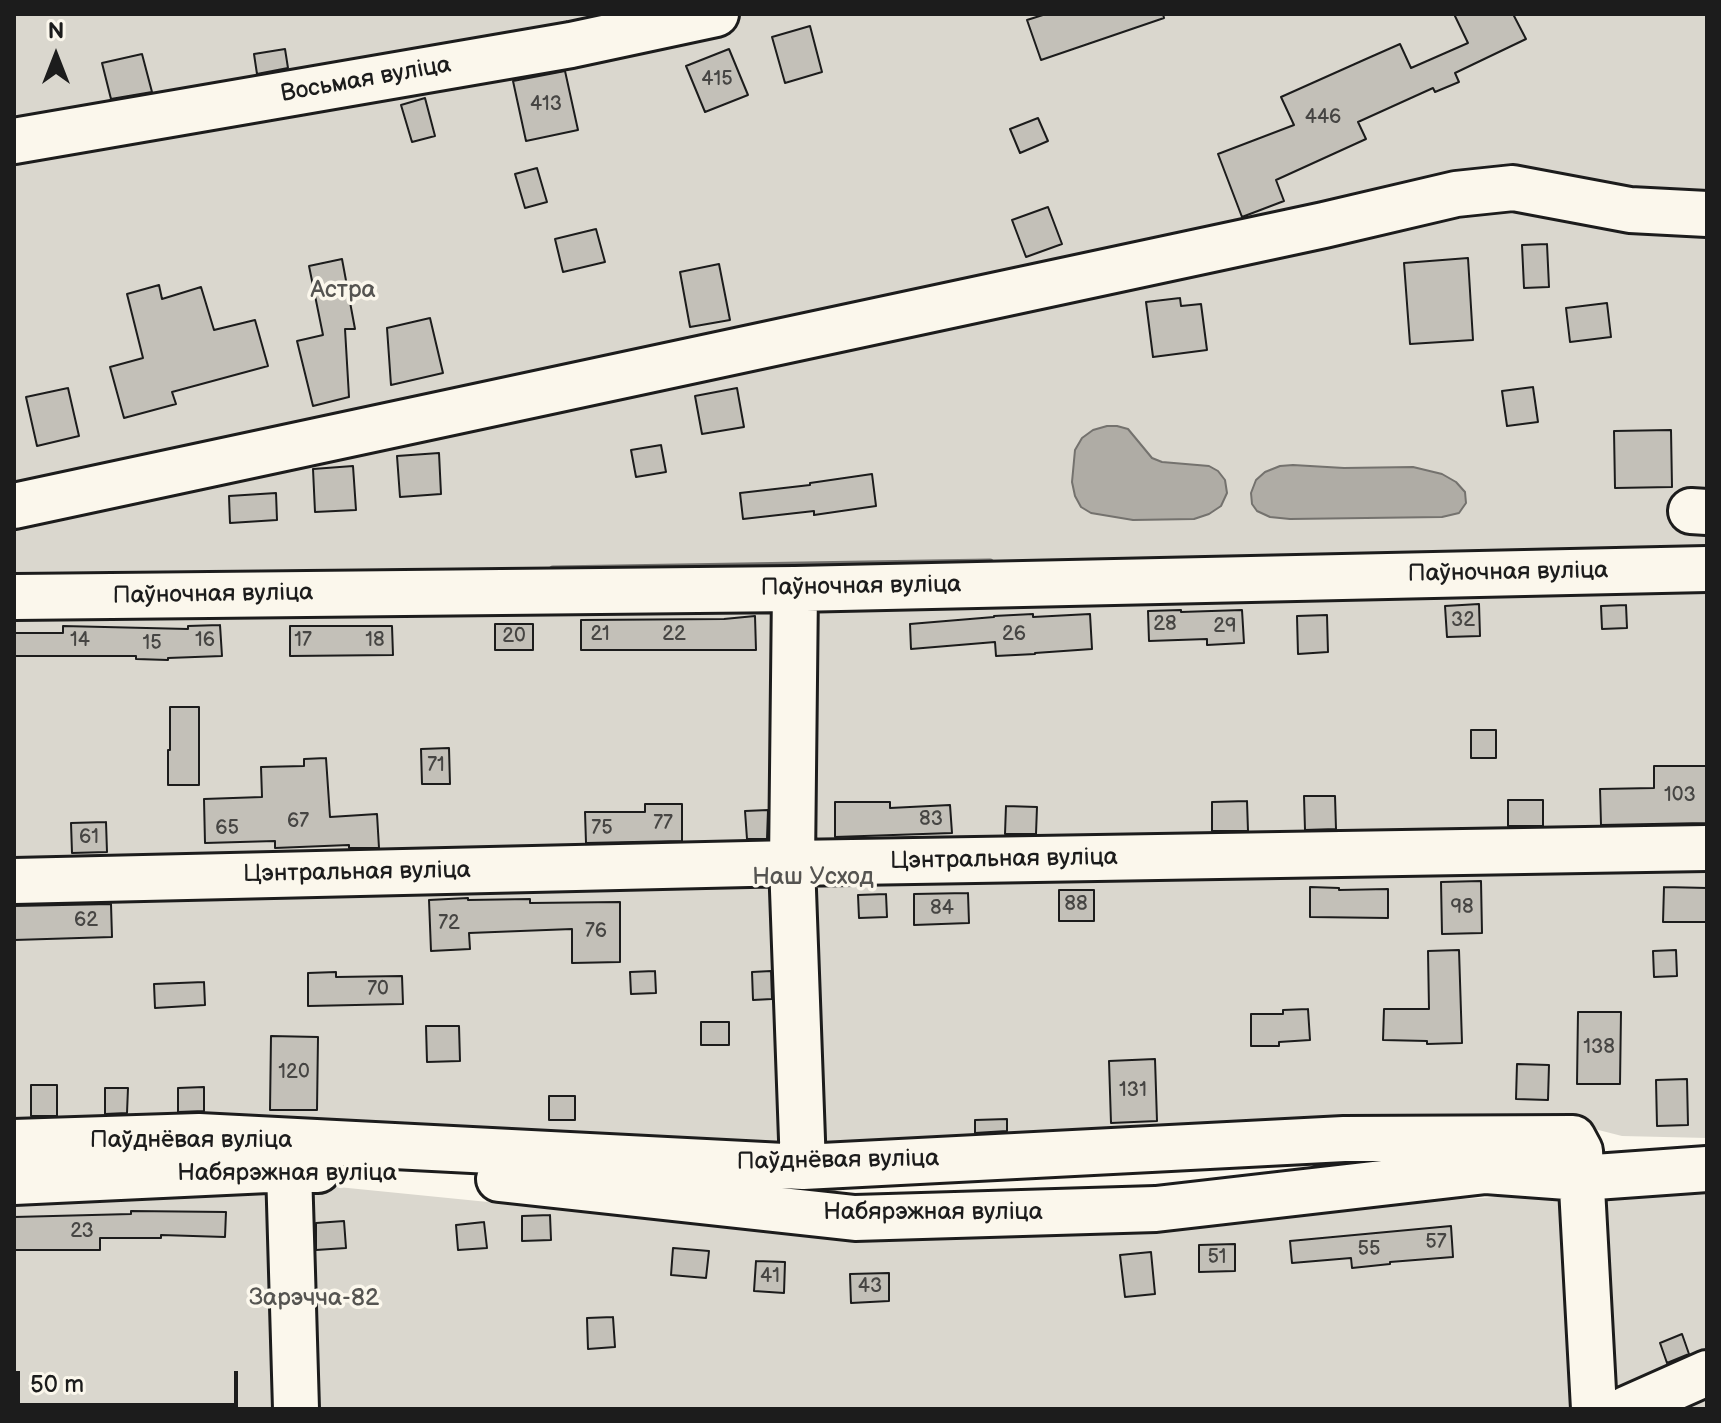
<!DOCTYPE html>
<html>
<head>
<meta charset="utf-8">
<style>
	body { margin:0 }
	#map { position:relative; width:1721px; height:1423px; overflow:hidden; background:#fbf7ec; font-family:"Balsamiq Sans",sans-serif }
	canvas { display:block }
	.frame { position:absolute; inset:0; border:16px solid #1c1c1c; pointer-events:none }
	.north { position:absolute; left:16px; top:16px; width:80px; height:80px; -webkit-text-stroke:6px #fbf7ec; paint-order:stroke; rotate:0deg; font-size:22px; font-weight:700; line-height:32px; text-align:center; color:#1c1c1c }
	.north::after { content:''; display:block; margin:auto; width:28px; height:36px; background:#1c1c1c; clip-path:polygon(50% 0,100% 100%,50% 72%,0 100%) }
	.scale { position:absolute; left:16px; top:1371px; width:222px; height:36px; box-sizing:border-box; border:4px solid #1c1c1c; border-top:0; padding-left:10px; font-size:24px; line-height:28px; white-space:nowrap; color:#1c1c1c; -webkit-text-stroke:6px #fbf7ec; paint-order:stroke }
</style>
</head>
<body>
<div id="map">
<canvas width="1721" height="1423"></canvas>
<div class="frame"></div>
<div class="north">N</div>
<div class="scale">50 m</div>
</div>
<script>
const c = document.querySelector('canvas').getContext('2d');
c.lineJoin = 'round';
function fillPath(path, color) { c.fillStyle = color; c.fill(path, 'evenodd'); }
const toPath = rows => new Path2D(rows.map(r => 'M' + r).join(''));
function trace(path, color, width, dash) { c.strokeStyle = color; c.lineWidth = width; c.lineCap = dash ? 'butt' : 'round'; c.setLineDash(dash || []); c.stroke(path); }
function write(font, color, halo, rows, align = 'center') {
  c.font = font + ' "Balsamiq Sans",sans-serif'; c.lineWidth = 7; c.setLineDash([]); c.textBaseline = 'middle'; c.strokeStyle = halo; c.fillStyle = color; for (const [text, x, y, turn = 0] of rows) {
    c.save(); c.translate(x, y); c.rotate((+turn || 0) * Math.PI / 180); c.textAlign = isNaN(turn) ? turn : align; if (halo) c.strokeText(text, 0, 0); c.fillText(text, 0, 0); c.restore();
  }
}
const green = toPath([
	[14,14,1707,14,1707,555,14,572],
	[1707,582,1707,1138,1622,1136,1567,1122,799,1156,624,1135,14,1132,14,614],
	[1707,1182,1707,1409,1607,1409,1598,1190],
	[338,1187,838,1237,1561,1193,1570,1409,14,1409,14,1197]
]);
const water = toPath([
	[1107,426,1117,426,1128,429,1152,458,1162,462,1209,466,1218,471,1225,480,1227,493,1221,506,1209,514,1194,519,1133,520,1091,513,1081,507,1075,496,1072,482,1075,450,1082,438,1093,430,1107,426],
	[1293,465,1344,468,1413,467,1442,474,1456,482,1465,492,1466,503,1459,513,1442,517,1290,519,1270,517,1257,511,1252,504,1251,493,1256,480,1265,472,1280,466,1293,465]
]);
const stream = toPath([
	[553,570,990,563]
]);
const building = toPath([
	[1046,14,1163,14,1164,18,1041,60,1027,20,1046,14],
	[1454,14,1513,14,1526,39,1455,73,1459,82,1435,92,1433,88,1358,122,1366,139,1276,180,1284,201,1242,217,1218,154,1294,125,1281,97,1366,59,1400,44,1411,68,1468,43,1454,14],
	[810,26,822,72,785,83,772,37,810,26],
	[285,49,288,68,257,74,254,54,285,49],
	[729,49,748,95,705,112,686,66,729,49],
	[142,54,152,92,111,99,102,63,142,54],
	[565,71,578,130,526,141,513,81,565,71],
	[425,98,435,136,412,142,401,105,425,98],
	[1038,118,1048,141,1020,153,1010,129,1038,118],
	[537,168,547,202,525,208,515,174,537,168],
	[1048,207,1062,244,1026,257,1012,220,1048,207],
	[596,229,605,262,563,272,555,239,596,229],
	[1547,244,1549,287,1524,288,1522,245,1547,244],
	[1468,258,1473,340,1410,344,1404,263,1468,258],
	[342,259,355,329,345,329,349,397,313,406,297,341,323,335,309,266,342,259],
	[719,264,730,320,690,327,680,272,719,264],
	[159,285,162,299,201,287,214,330,255,320,268,366,172,392,176,404,124,418,110,367,143,358,127,294,159,285],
	[1180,298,1181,306,1201,304,1207,350,1153,357,1146,302,1180,298],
	[1607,303,1611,337,1570,342,1566,308,1607,303],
	[430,318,443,373,391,385,387,328,430,318],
	[1533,387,1538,422,1507,426,1502,391,1533,387],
	[68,388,79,436,37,446,26,397,68,388],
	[737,388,744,427,702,434,695,396,737,388],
	[1671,430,1672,487,1615,488,1614,431,1671,430],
	[661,445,666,472,636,477,631,450,661,445],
	[439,453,441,494,400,497,397,456,439,453],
	[353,466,356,510,315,512,313,469,353,466],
	[872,474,876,506,814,515,814,511,743,519,740,493,810,485,810,483,872,474],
	[276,493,277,520,230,523,229,496,276,493],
	[1479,604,1480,636,1447,637,1445,606,1479,604],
	[1626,605,1627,628,1602,629,1601,606,1626,605],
	[1181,610,1181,612,1242,610,1244,643,1207,645,1207,639,1149,641,1148,611,1181,610],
	[1033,614,1033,617,1090,614,1092,649,1035,653,1035,654,996,656,995,642,911,649,910,624,994,617,994,616,1033,614],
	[1327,615,1328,652,1298,654,1297,616,1327,615],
	[755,616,756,650,581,650,581,620,724,619,755,616],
	[495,624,533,624,533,650,495,650,495,624],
	[220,625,222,656,168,658,168,660,136,659,136,656,14,656,14,633,63,633,63,626,188,629,188,626,220,625],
	[290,626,392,626,393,655,290,656,290,626],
	[170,707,199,707,199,785,168,785,168,750,170,750,170,707],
	[1471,730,1496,730,1496,758,1471,758,1471,730],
	[449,748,450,784,422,784,421,749,449,748],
	[326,758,330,817,377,814,379,848,349,848,349,845,275,848,275,841,205,843,204,799,262,797,261,767,304,766,304,759,326,758],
	[1654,766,1706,766,1706,823,1601,825,1600,789,1654,788,1654,766],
	[1304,796,1335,796,1336,829,1305,830,1304,796],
	[1508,800,1543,800,1543,826,1508,826,1508,800],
	[1247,801,1248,831,1212,831,1212,802,1247,801],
	[835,802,890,802,890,808,950,805,952,833,835,837,835,802],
	[645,804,682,804,682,841,586,843,585,812,645,812,645,804],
	[1006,806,1037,807,1036,834,1005,834,1006,806],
	[768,810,767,839,747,839,745,811,768,810],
	[106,822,107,852,72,853,71,823,106,822],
	[1481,881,1482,933,1442,934,1441,882,1481,881],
	[1310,887,1339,888,1339,890,1388,889,1388,918,1310,917,1310,887],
	[1664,887,1707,888,1707,922,1663,922,1664,887],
	[1059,890,1094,890,1094,921,1059,921,1059,890],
	[968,893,969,923,914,925,914,894,968,893],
	[886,894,887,917,859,918,858,895,886,894],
	[468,898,468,900,530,899,530,903,620,902,620,962,572,963,572,929,469,933,470,949,431,951,429,900,468,898],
	[111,904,112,937,14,940,14,906,111,904],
	[1459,950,1462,1043,1427,1044,1427,1041,1383,1040,1384,1009,1429,1009,1428,951,1459,950],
	[1676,950,1677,976,1654,977,1653,951,1676,950],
	[655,971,656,993,631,994,630,972,655,971],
	[771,971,772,999,753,1000,752,972,771,971],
	[336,972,336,977,402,976,403,1004,308,1006,308,973,336,972],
	[204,982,205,1005,155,1008,154,984,204,982],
	[1308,1009,1310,1040,1279,1042,1279,1046,1251,1046,1251,1014,1283,1014,1283,1010,1308,1009],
	[1578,1012,1621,1012,1620,1084,1577,1084,1578,1012],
	[701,1022,729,1022,729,1045,701,1045,701,1022],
	[426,1026,459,1026,460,1061,427,1062,426,1026],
	[271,1036,318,1037,317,1110,270,1110,271,1036],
	[1155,1059,1157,1121,1111,1123,1109,1061,1155,1059],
	[1517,1064,1549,1065,1548,1100,1516,1099,1517,1064],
	[1687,1079,1688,1125,1657,1126,1656,1080,1687,1079],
	[31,1085,57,1085,57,1116,31,1116,31,1085],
	[204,1087,204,1111,178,1112,178,1088,204,1087],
	[105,1088,128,1088,127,1113,105,1114,105,1088],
	[549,1096,575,1096,575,1120,549,1120,549,1096],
	[1007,1119,1007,1131,975,1133,975,1120,1007,1119],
	[131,1211,226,1212,225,1237,161,1235,161,1238,100,1238,100,1250,14,1250,14,1217,131,1214,131,1211],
	[550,1215,551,1240,522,1241,522,1216,550,1215],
	[344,1221,346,1248,316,1250,316,1223,344,1221],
	[484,1222,487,1248,458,1250,456,1225,484,1222],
	[1451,1226,1453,1257,1390,1262,1390,1264,1352,1268,1351,1258,1292,1263,1290,1241,1451,1226],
	[1235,1244,1235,1271,1199,1272,1199,1245,1235,1244],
	[673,1248,709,1251,706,1278,671,1275,673,1248],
	[1151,1252,1155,1294,1125,1297,1120,1255,1151,1252],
	[756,1261,785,1262,784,1293,754,1291,756,1261],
	[889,1273,889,1301,851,1303,850,1274,889,1273],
	[613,1317,615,1347,588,1349,587,1318,613,1317],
	[1682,1334,1689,1354,1667,1363,1660,1343,1682,1334]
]);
const minor = toPath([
	[14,141,571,45,716,14],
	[14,506,1324,225,1456,194,1513,188,1630,210,1707,214],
	[1691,511,1707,512],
	[795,589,792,863,803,1167],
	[14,597,795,589,1707,569],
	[14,881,792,863,1707,848],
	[14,1142,199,1136,803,1167,1344,1139,1573,1138,1580,1151,1594,1409],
	[289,1169,296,1409],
	[499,1179,855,1218,1156,1209,1486,1171,1581,1178,1707,1169],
	[14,1182,289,1169,318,1170],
	[1626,1409,1707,1373]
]);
const numberNames = [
	["415",717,80],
	["413",546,105],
	["446",1323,118],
	["32",1463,621],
	["28",1165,625],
	["29",1225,627],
	["21",600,635],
	["22",674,635],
	["26",1014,635],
	["20",514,637],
	["14",80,641],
	["16",205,641],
	["17",303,641],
	["18",375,641],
	["15",152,644],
	["71",436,766],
	["103",1680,796],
	["83",931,820],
	["67",298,822],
	["77",663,824],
	["65",227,829],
	["75",602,829],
	["61",89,838],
	["88",1076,905],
	["98",1462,908],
	["84",942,909],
	["62",86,921],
	["72",449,924],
	["76",596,932],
	["70",378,990],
	["138",1599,1048],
	["120",294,1073],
	["131",1133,1091],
	["23",82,1232],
	["57",1436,1243],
	["55",1369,1250],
	["51",1217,1258],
	["41",770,1277],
	["43",870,1287]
];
const streetNames = [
	["Восьмая вуліца",366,80,-10],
	["Паўночная вуліца",1508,573,-1],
	["Паўночная вуліца",861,587,-1],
	["Паўночная вуліца",213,595,-1],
	["Цэнтральная вуліца",1004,860,-1],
	["Цэнтральная вуліца",357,873,-1],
	["Паўднёвая вуліца",191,1141],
	["Паўднёвая вуліца",838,1161,-1],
	["Набярэжная вуліца",287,1174],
	["Набярэжная вуліца",933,1213]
];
const parkNames = [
	["Астра",343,291],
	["Наш Усход",813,878],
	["Зарэчча-82",314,1299]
];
fillPath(green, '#dad7ce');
fillPath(water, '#afaca5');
trace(water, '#74726e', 2);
trace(stream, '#74726e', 9);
fillPath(building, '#c3c0b8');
trace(building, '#1c1c1c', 2);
trace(minor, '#1c1c1c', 50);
trace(minor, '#fbf7ec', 44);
write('20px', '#464543', null, numberNames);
write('24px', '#1c1c1c', '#fbf7ec', streetNames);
write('24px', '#555451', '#fbf7ec', parkNames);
</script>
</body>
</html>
